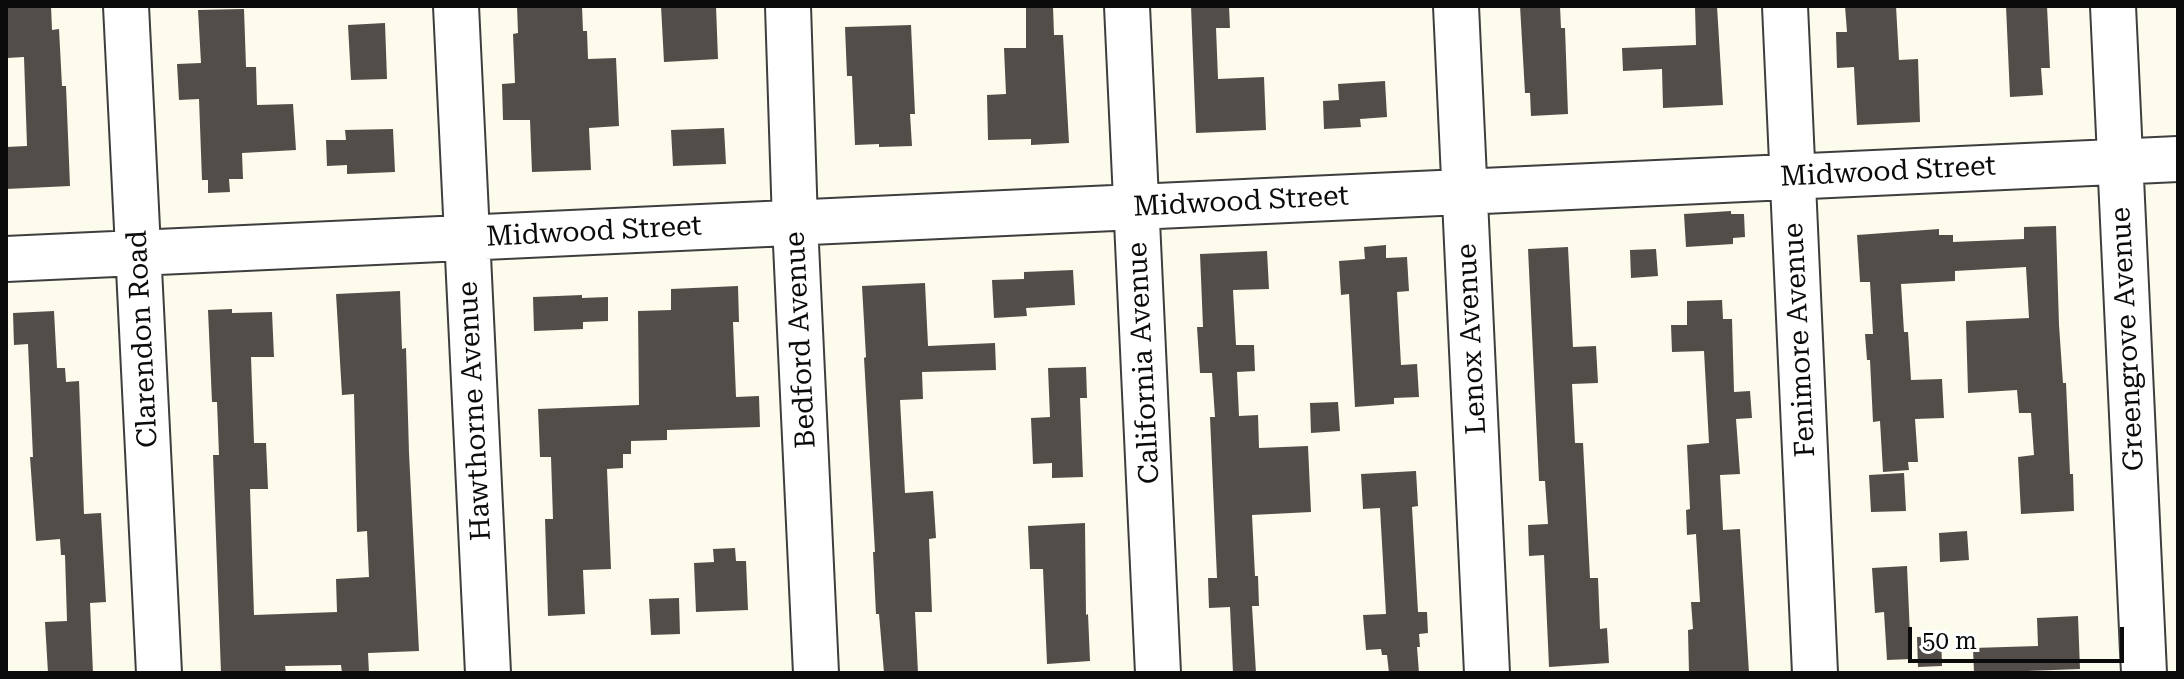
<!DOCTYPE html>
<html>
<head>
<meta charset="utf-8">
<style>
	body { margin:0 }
	#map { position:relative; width:2184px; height:679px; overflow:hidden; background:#fdfbeb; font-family:"Roboto Serif",serif }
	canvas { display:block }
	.frame { position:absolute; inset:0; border:8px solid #0b0b0b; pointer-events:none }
	.scale { position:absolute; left:1908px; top:627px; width:216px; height:36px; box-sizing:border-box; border:4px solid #0b0b0b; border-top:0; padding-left:10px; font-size:24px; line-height:28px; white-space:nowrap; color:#0b0b0b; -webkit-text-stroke:6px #fff; paint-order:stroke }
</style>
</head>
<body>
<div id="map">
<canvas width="2184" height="679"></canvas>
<div class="frame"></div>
<div class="scale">50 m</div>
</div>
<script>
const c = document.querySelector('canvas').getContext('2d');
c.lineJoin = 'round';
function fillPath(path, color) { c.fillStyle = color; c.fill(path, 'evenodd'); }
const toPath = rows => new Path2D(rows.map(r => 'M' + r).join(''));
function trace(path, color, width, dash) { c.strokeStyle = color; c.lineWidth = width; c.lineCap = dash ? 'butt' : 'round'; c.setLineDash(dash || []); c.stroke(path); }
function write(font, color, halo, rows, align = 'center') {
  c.font = font + ' "Roboto Serif",serif'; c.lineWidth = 8; c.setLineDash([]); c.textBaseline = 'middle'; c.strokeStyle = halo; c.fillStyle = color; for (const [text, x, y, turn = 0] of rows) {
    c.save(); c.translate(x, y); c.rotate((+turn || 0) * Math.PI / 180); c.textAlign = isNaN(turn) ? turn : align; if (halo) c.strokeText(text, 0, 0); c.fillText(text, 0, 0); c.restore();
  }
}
const building = toPath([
	[6,6,51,6,52,30,59,29,62,86,66,86,70,186,6,189,6,147,27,146,24,57,7,58],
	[517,6,582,6,583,31,587,31,588,59,616,58,619,126,589,128,591,170,532,172,530,120,503,120,502,84,515,83,513,34,518,33],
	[661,6,716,6,718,59,664,62],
	[1026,6,1053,6,1054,35,1063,35,1069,143,1031,145,1031,139,988,140,987,95,1006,94,1004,48,1026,48],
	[1191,6,1229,6,1230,28,1216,28,1218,79,1264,77,1266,130,1196,133],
	[1520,6,1560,6,1561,28,1565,28,1568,114,1531,116,1530,93,1525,93],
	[1695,6,1717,6,1723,105,1663,108,1662,69,1623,71,1622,48,1696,45],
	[1845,6,1896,6,1899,60,1918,59,1920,122,1857,125,1854,67,1837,68,1836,32,1847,32],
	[2006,6,2047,6,2050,68,2041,68,2043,95,2010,97],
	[244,9,246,67,256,67,257,105,293,104,296,150,242,153,243,179,229,179,230,192,208,193,208,180,202,180,199,99,179,100,177,64,201,63,198,10],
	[385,23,387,79,351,80,348,25],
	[911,25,915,114,910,114,912,146,879,147,879,144,855,145,852,76,847,76,845,27],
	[1385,81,1387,117,1360,119,1361,127,1324,129,1323,101,1339,100,1338,84],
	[724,128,726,164,673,166,671,130],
	[393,129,395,172,347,174,347,165,327,166,326,140,346,140,345,130],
	[1731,211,1731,214,1744,214,1745,237,1733,238,1733,244,1686,247,1684,214],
	[2056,226,2059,325,2063,383,2066,383,2070,474,2073,474,2074,511,2021,514,2018,457,2034,455,2031,413,2019,413,2017,390,1968,393,1966,321,2029,318,2026,267,1955,271,1955,281,1901,284,1904,332,1908,332,1911,380,1942,379,1944,418,1915,419,1918,462,1908,462,1909,470,1883,472,1880,421,1873,422,1870,360,1867,360,1865,334,1873,334,1870,282,1860,282,1857,235,1939,229,1939,235,1953,235,1953,242,2024,239,2024,227],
	[1386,245,1386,258,1407,257,1409,291,1397,292,1401,365,1417,364,1419,397,1394,398,1394,404,1355,407,1349,294,1341,295,1339,261,1365,259,1364,247],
	[1568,247,1573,347,1596,346,1598,383,1572,384,1575,443,1583,443,1590,578,1598,578,1600,629,1607,628,1609,663,1549,667,1544,555,1529,556,1528,525,1548,524,1545,481,1539,481,1528,249],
	[1656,249,1658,276,1631,278,1630,250],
	[1267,251,1269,289,1233,290,1236,345,1254,345,1255,371,1237,372,1239,416,1258,415,1259,448,1308,446,1311,512,1252,515,1255,576,1258,576,1259,606,1252,606,1256,673,1233,673,1230,607,1209,608,1208,578,1217,578,1210,417,1215,417,1212,373,1200,373,1197,327,1203,327,1200,254],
	[1073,270,1075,305,1026,308,1027,316,994,318,992,280,1024,279,1024,272],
	[925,283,928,346,995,343,996,370,922,372,923,399,900,400,905,493,933,491,936,538,929,539,932,612,915,612,918,673,884,673,879,614,876,614,873,552,875,552,864,358,866,357,862,286],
	[738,286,739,322,733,322,736,397,759,396,760,427,667,430,667,440,631,441,631,454,623,454,623,468,607,469,611,569,583,570,585,614,548,616,545,519,553,519,551,457,540,457,538,409,639,405,638,311,671,310,671,289],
	[400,291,402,349,406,348,409,453,419,651,368,653,369,673,342,673,341,665,285,666,286,673,221,673,213,455,219,455,217,402,212,402,208,310,232,309,232,313,272,312,274,357,251,357,254,443,266,443,268,489,250,489,254,615,337,612,336,579,369,577,367,531,357,532,354,394,342,395,336,294],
	[582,295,582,298,608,297,608,321,583,322,583,329,534,331,533,297],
	[1722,300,1723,319,1732,319,1734,392,1750,391,1752,418,1736,419,1740,474,1720,475,1723,530,1740,529,1749,673,1689,673,1688,630,1693,629,1691,602,1700,602,1696,534,1687,535,1686,510,1690,509,1687,445,1709,443,1704,351,1672,352,1671,325,1687,325,1687,301],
	[54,311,57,368,65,368,66,382,79,381,84,514,101,513,106,602,90,603,93,673,48,673,45,622,67,621,65,555,61,555,60,539,36,541,30,457,33,457,28,344,14,345,13,313],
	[1086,367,1087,398,1080,398,1083,477,1052,478,1052,463,1033,464,1031,418,1050,417,1048,368],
	[1338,402,1340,431,1311,433,1310,403],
	[1416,471,1418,506,1412,507,1418,612,1427,612,1428,633,1419,634,1420,647,1417,647,1419,673,1389,673,1387,655,1382,655,1381,649,1366,650,1363,615,1386,614,1380,508,1363,509,1361,474],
	[1904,473,1906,511,1871,512,1869,475],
	[1085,523,1086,615,1088,614,1090,661,1047,664,1043,569,1030,569,1028,526],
	[1967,531,1969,560,1940,562,1939,533],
	[735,548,736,561,746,561,748,610,696,612,694,563,714,562,713,549],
	[1907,566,1911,659,1887,660,1884,612,1875,613,1872,568],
	[679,598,680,634,651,635,649,599],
	[2078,616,2080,669,1974,673,1973,648,2038,646,2037,618],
	[1941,636,1942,666,1918,667,1917,637]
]);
const minor = toPath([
	[126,6,159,673],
	[456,6,488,673],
	[788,6,795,223,816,673],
	[1127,6,1158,673],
	[1456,6,1487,673],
	[1785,6,1815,673],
	[2113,6,2144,673],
	[6,259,2178,159]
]);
const streetNames = [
	["Midwood Street",1888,172,-3],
	["Midwood Street",1241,202,-3],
	["Midwood Street",594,232,-3],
	["Clarendon Road",143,339,-93],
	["Lenox Avenue",1472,339,-93],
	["Greengrove Avenue",2128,339,-93],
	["Bedford Avenue",801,340,-93],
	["Fenimore Avenue",1800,340,-93],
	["California Avenue",1144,363,-93],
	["Hawthorne Avenue",475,411,-93]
];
fillPath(building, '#534d49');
trace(minor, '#3e3e3e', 48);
trace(minor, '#fff', 44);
write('28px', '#0b0b0b', '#fff', streetNames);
</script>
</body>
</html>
